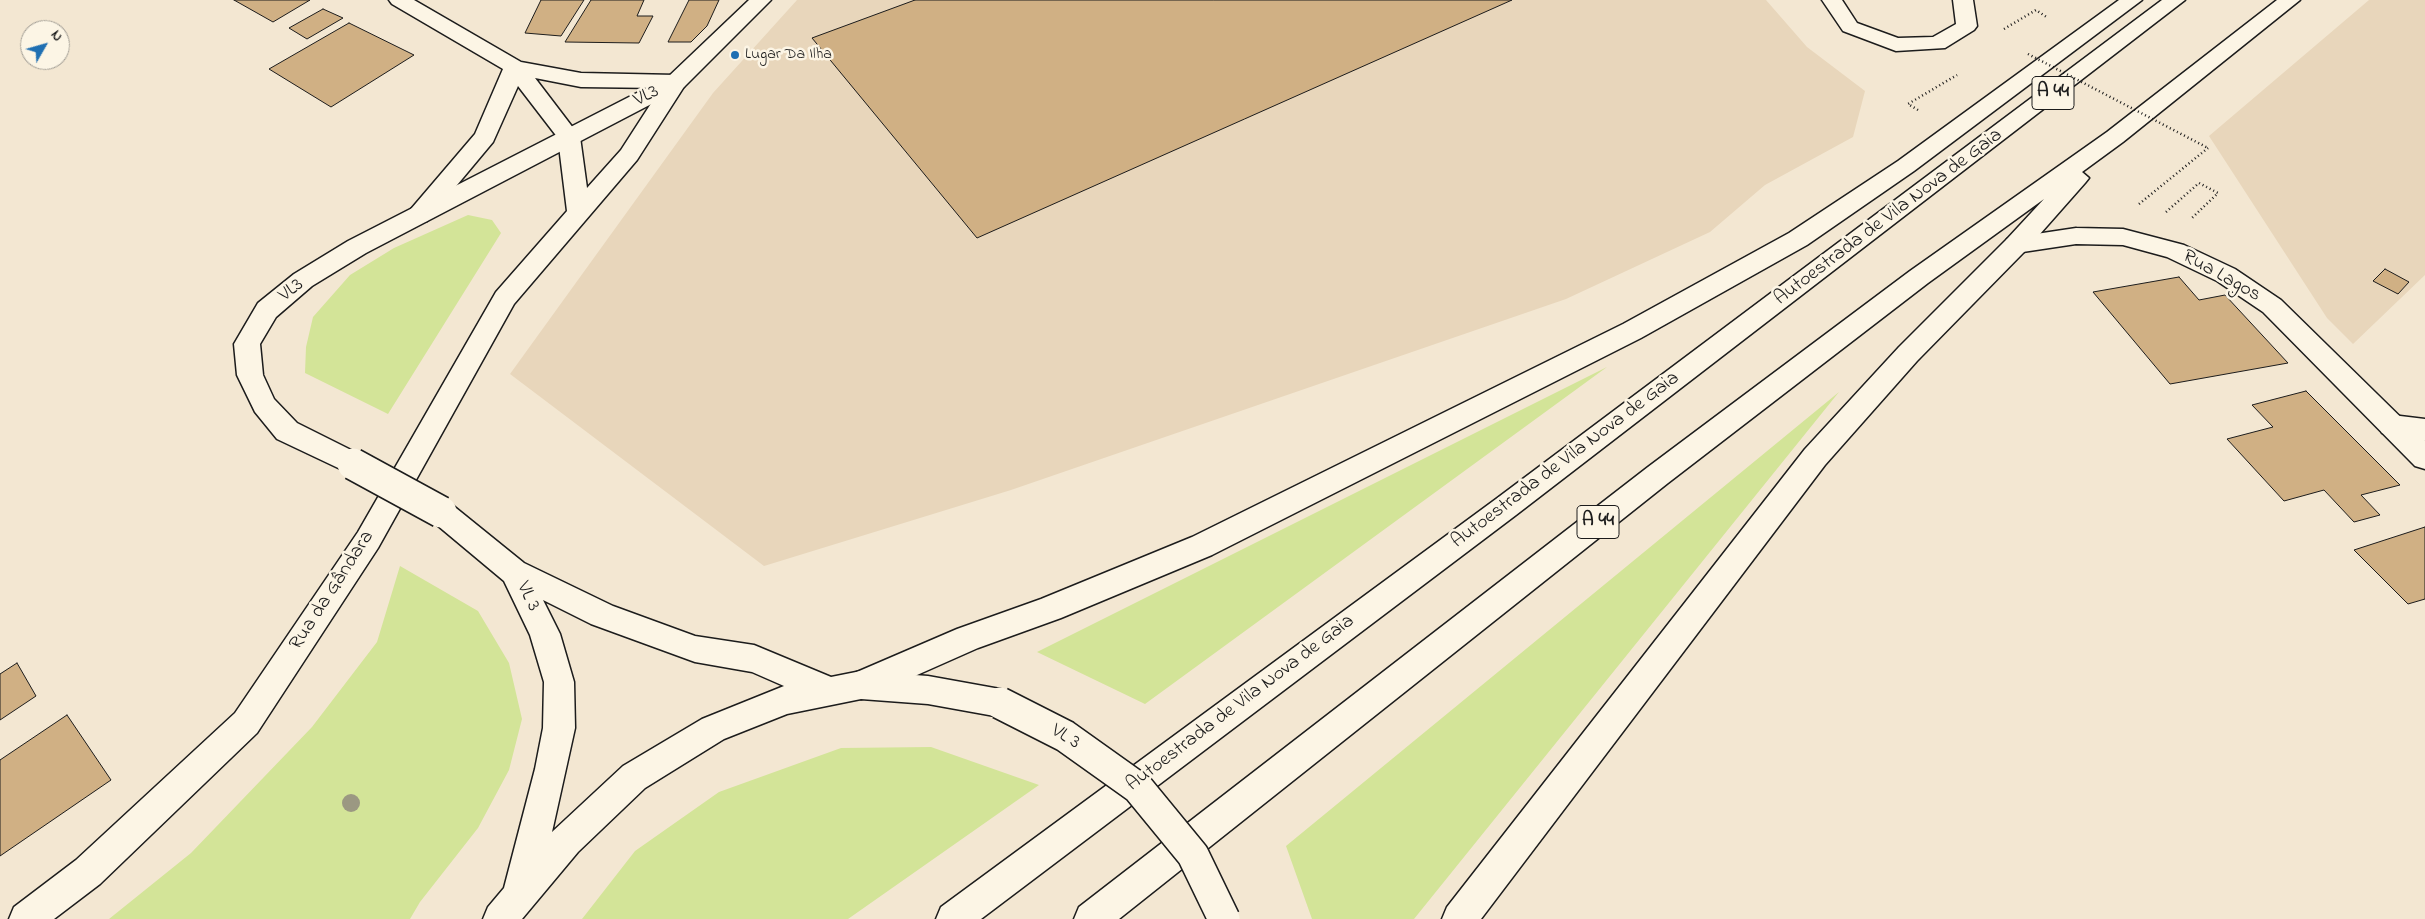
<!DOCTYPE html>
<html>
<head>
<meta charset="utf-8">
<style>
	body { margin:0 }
	#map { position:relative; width:2425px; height:919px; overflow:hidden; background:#f3e7d2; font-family:"Indie Flower",sans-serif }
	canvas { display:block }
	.north { position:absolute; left:20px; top:20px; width:50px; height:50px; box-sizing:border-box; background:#fcf5e5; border:1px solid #a29e95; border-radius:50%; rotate:52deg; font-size:14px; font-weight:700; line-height:20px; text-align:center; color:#1c1c1c }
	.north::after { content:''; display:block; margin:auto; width:18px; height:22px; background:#1f6fb2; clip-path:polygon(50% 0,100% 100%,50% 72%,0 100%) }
</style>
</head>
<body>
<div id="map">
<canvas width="2425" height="919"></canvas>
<div class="north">N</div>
</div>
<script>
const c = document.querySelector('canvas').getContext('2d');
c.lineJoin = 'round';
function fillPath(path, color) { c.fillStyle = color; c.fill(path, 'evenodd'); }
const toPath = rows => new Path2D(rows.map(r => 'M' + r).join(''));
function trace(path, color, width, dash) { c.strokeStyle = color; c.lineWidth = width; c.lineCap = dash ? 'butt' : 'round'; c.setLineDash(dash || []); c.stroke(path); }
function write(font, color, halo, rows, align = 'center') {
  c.font = font + ' "Indie Flower",sans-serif'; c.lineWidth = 5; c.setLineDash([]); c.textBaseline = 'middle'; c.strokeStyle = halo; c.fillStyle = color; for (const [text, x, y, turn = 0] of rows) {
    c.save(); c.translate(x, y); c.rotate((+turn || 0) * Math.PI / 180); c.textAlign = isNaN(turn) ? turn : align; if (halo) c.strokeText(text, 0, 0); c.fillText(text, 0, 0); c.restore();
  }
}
const built = toPath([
	[797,0,1766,0,1807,47,1865,91,1853,137,1765,185,1710,232,1566,299,1011,490,764,566,510,374,713,93],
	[2369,0,2425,0,2425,275,2353,344,2327,318,2209,136]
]);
const green = toPath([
	[468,215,492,220,501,233,388,414,305,373,306,347,313,317,350,275,394,248],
	[1607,367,1145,704,1037,652],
	[1839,392,1414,919,1312,919,1286,846],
	[400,566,478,611,509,663,522,719,509,770,478,828,420,902,410,919,109,919,191,853,312,727,377,642],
	[931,747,1039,785,848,919,582,919,635,851,719,792,841,748]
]);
const building = toPath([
	[234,0,310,0,273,22,234,0],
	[541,0,584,0,561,36,525,33,541,0],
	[591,0,644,0,637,16,653,16,639,43,565,42,591,0],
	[689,0,719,0,707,26,691,42,668,42,689,0],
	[915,0,1512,0,977,238,812,38,915,0],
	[323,9,343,18,307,39,289,28,323,9],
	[349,23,414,55,331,107,269,69,349,23],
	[2385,269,2409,282,2398,294,2373,281,2385,269],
	[2179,277,2199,300,2225,295,2288,363,2170,384,2093,292,2179,277],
	[2306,391,2400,485,2361,495,2380,515,2354,522,2324,490,2284,501,2227,439,2273,427,2252,405,2306,391],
	[2425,527,2425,599,2408,604,2354,550,2425,527],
	[17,663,36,696,0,720,0,674,17,663],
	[67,715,111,780,0,856,0,760,67,715]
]);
const path = toPath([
	[2004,29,2036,10,2048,18],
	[1918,110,1908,104,1957,75],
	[2139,204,2208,148],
	[2166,212,2199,183,2218,193,2192,218]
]);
const service = toPath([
	[2392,415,2425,419,2425,441,2382,433,2379,426,2382,419,2392,415]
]);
const minor = toPath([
	[389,0,414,0,521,62,581,73,676,75,684,77,687,82,637,160,514,304,378,548,257,733,100,884,54,919,9,919,14,907,76,860,235,713,358,532,496,292,567,211,558,138,518,86,493,142,427,221,419,223,411,221,407,215,411,209,475,134,503,69,392,4,389,0],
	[535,78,581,87,661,88,621,150,587,188,580,137,535,78],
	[1822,0,1842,0,1857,23,1898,38,1933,37,1956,24,1953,0,1973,0,1977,26,1974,30,1945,48,1896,51,1843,31,1822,0],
	[2076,228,2123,229,2184,245,2235,269,2281,300,2425,441,2425,469,2415,466,2263,312,2217,281,2167,257,2123,245,2076,244,2016,253,2007,251,2004,245,2007,239,2016,237,2076,228]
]);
const secondary = toPath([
	[749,0,771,0,684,87,366,253,312,286,276,317,260,344,263,375,274,399,297,423,363,456,367,464,363,472,353,475,277,439,255,412,237,375,234,344,258,303,294,274,348,241,668,77,749,0],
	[441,500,451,504,524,563,613,606,695,636,754,645,831,677,861,671,928,676,1000,689,1011,693,1016,703,1011,713,1000,717,928,704,861,699,787,714,724,739,645,788,578,852,522,919,483,919,488,907,504,888,535,769,543,728,544,682,530,635,504,581,431,520,427,512,431,504,441,500],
	[543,600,591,624,695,662,752,672,784,686,702,719,623,766,552,832,575,728,574,682,560,634,543,600]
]);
const motorway = toPath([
	[2119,0,2142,0,1914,171,1807,245,1641,338,1212,555,1061,618,978,648,872,695,861,699,850,695,846,685,850,675,957,629,1041,599,1192,537,1623,324,1789,233,1898,161,2119,0],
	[2162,0,2185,0,1516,515,981,919,936,919,941,907,1496,499,2162,0],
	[2277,0,2300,0,2123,142,2082,172,2089,178,2085,183,2025,251,1917,361,1825,465,1481,919,1442,919,1447,907,1805,449,1899,347,2007,239,2044,199,1928,283,1668,483,1119,919,1074,919,1079,907,1648,467,1910,271,2107,132,2277,0]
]);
const pathBridge = toPath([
	[2028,54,2208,148]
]);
const secondaryBridge = toPath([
	[353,464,441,512],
	[1000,703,1065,736,1138,788,1193,855,1224,919]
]);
const trees = [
	[351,803]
];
const markers = [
	[735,55,5,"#1f6fb2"]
];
const farPoinames = [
	["Lugar Da Ilha",745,55]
];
const shields = [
	[2053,93,42],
	[1598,522,42]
];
const shieldNames = [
	["A 44",2053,93],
	["A 44",1598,522]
];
const streetNames = [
	["VL3",647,97,-27],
	["Autoestrada de Vila Nova de Gaia",1889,218,-37],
	["Rua Lagos",2221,277,29],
	["VL3",292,291,-39],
	["Autoestrada de Vila Nova de Gaia",1566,461,-37],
	["Rua da Gândara",333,591,-57],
	["VL 3",527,597,64],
	["Autoestrada de Vila Nova de Gaia",1241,704,-37],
	["VL 3",1065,738,31]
];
fillPath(built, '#e8d6bb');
fillPath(green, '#d3e498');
fillPath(building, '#d0b084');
trace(building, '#1c1c1c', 1);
trace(service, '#1c1c1c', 3);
trace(minor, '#1c1c1c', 3);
trace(secondary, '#1c1c1c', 3);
trace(motorway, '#1c1c1c', 3);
trace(path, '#1c1c1c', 2.5, [1, 3]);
fillPath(service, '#fcf5e5');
fillPath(minor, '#fcf5e5');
fillPath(secondary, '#fcf5e5');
fillPath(motorway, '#fcf5e5');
trace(secondaryBridge, '#1c1c1c', 34, []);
trace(pathBridge, '#1c1c1c', 2.5, [1, 3]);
trace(secondaryBridge, '#fcf5e5', 31);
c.fillStyle = '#9b9882';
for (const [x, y] of trees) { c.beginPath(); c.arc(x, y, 9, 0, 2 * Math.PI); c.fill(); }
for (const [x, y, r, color] of markers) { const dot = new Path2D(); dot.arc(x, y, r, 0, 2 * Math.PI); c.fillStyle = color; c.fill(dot); trace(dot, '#fcf5e5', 2); }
write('16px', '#1c1c1c', '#fcf5e5', farPoinames, 'left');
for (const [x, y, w] of shields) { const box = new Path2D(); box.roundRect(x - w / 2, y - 16.5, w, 33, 4); c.fillStyle = '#fcf5e5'; c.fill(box); trace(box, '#1c1c1c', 1); }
write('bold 19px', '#1c1c1c', null, shieldNames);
write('20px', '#1c1c1c', '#fcf5e5', streetNames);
</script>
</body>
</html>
